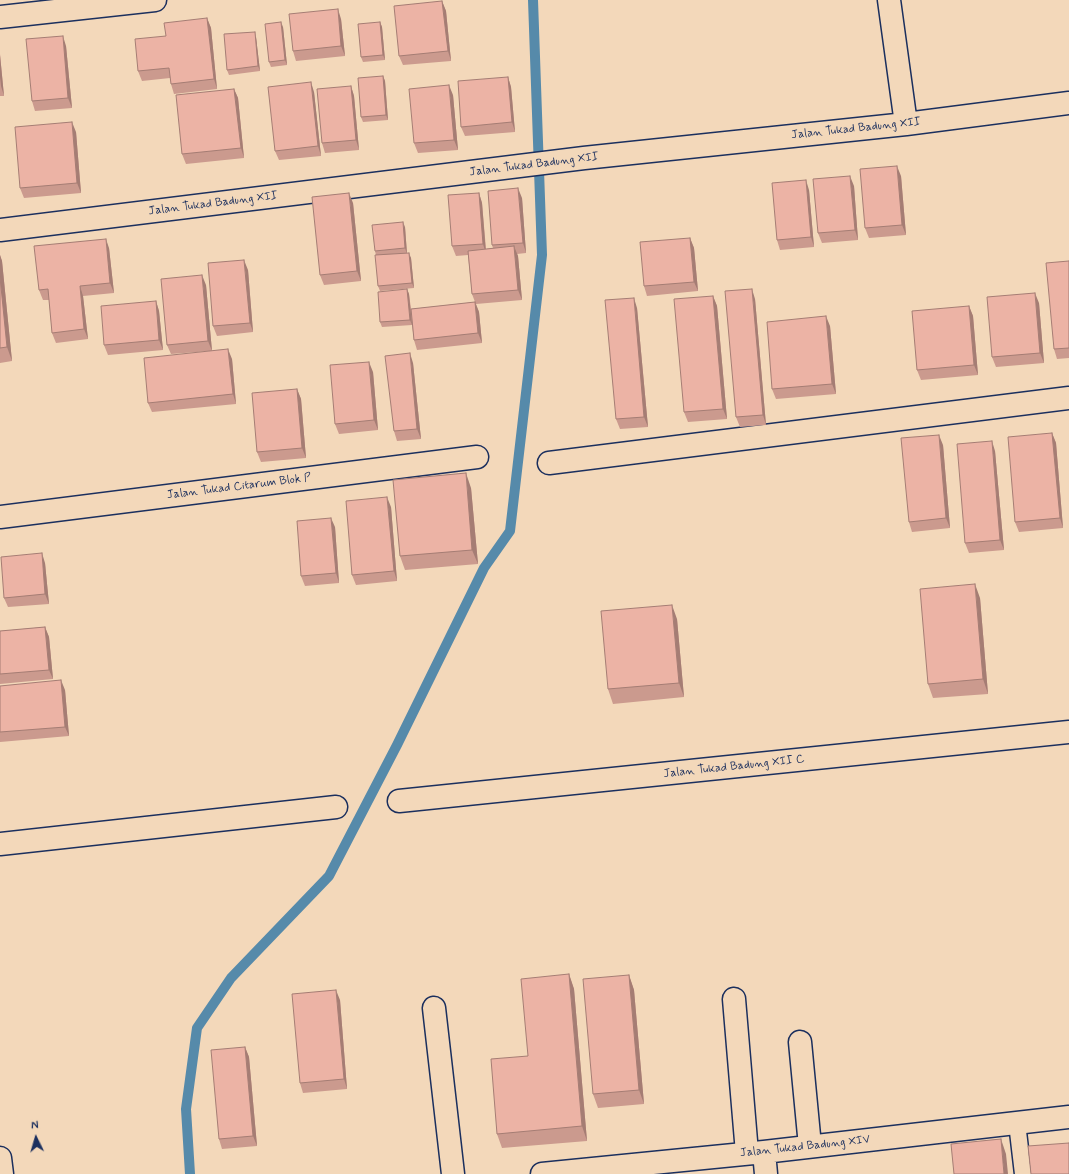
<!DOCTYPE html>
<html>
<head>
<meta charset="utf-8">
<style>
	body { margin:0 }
	#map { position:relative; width:1069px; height:1174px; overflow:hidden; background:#f3d8ba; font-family:Mynerve,sans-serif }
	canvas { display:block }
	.north { position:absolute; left:16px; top:1118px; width:40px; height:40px; -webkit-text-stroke:3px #f3d8ba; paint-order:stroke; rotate:355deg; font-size:11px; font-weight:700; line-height:16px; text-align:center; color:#1b2f5e }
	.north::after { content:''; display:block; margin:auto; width:14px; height:18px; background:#1b2f5e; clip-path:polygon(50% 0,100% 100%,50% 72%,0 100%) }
</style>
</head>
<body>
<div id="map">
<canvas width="1069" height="1174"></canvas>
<div class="north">N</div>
</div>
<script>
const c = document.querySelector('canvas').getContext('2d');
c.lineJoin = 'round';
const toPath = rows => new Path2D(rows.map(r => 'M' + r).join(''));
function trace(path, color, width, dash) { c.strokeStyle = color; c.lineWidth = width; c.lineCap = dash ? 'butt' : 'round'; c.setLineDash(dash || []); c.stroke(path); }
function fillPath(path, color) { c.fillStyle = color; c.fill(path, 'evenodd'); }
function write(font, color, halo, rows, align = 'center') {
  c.font = font + ' Mynerve,sans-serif'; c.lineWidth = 3; c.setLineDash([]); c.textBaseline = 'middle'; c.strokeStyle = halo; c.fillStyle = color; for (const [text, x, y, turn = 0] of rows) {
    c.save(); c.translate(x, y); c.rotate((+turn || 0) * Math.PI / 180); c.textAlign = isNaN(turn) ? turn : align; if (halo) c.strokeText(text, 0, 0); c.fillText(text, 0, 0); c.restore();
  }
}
const stream = toPath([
	[190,1174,186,1109,197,1028,231,978,329,876,397,745,484,568,510,531,542,255,533,0]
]);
const service = toPath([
	[1017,1123,1023,1174]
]);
const minor = toPath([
	[889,0,906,124],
	[0,17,155,0],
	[0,230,584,158,906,124,1069,103],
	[549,463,1069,398],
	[0,517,477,457],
	[399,801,1069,732],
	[0,844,336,807],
	[734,999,747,1153],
	[434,1008,453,1174],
	[800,1042,810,1146],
	[764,1152,766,1174],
	[0,1158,2,1174],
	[542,1174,764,1152,1069,1117]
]);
const wall = toPath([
	[442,1,446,11,451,61,403,65,399,56],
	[207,18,211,28,217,89,174,94,171,84,170,78,142,81,138,71,166,36],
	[341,19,345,56,296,61,293,51],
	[380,22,382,27,385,60,363,62,361,57],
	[283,27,287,65,271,67,269,62],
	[256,37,260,71,229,75,227,70],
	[66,46,72,108,35,111,32,101],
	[0,54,4,96,0,96],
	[383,76,385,81,388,120,363,122,361,117],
	[508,77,511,87,515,132,465,136,461,127],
	[351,86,354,96,359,150,325,153,322,143],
	[234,89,238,98,244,158,186,164,182,154],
	[314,92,321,156,279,160,275,151],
	[453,95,458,150,418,153,414,143],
	[76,132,81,193,24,198,20,188],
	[901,176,906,235,869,238,865,228],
	[854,186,858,240,822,243,818,233],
	[809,190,814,247,780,250,777,240],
	[479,193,482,203,486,249,493,248,492,245,522,198,526,253,517,254,518,256,522,300,476,304,479,312,482,343,417,350,414,340,412,325,382,327,380,322,407,289,409,294,411,309,475,302,472,294,468,255,456,256,452,246],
	[353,203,361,281,324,285,320,275],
	[405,227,407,253,411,258,414,288,380,291,378,286,376,255,375,251],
	[690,238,694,248,698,291,647,296,644,286],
	[109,248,114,293,83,296,88,339,56,343,52,333,49,300,43,300,39,290],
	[0,255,2,261,12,361,0,363],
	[1069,261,1069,358,1057,359,1054,349],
	[248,270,253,332,217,336,213,326],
	[206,285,212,351,232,359,236,404,152,412,148,403,210,351,171,354,167,345],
	[713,296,717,306,727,419,688,422,684,412],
	[755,299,766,425,740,427,736,417],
	[156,301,159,311,163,350,108,355,104,345],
	[1039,303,1044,363,996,367,992,357],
	[969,306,973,316,978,375,921,380,917,370],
	[637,308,648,427,620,429,616,419],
	[830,326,836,394,776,399,772,389],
	[413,363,421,439,397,441,394,431],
	[373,372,378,430,339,434,335,424],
	[297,389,301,399,306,458,261,462,257,452],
	[1052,433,1056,443,1063,528,1019,532,1015,522],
	[943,445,950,528,912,532,909,522],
	[995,451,1004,550,969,553,965,543],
	[471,488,478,564,405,570,400,556],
	[391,507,397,581,356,585,352,575],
	[335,527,339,583,305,586,301,576],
	[45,563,49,604,8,607,4,598],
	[980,598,988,694,933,698,928,684],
	[677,619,684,697,613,704,608,689],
	[45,627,49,637,53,679,0,684,0,631],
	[0,686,65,690,69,736,0,742],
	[569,974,574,989,587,1141,502,1148,497,1134,528,1056],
	[629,975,634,990,644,1104,598,1108,593,1094],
	[340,1000,347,1089,303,1093,300,1083],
	[245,1047,249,1057,257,1146,222,1149,219,1139]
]);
const shadedWall = toPath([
	[442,1,446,11,451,61,448,51],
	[338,9,341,19,345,56,341,46],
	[207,18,211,28,217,89,214,79],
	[281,22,283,27,287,65,285,60],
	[380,22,382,27,385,60,383,55],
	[255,32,256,37,260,71,258,66],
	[63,36,66,46,72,108,68,98],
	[0,54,0,55,4,96,1,86,0,77],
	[383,76,385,81,388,120,386,115],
	[508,77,511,87,515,132,512,122],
	[311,82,314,92,321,156,318,146],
	[449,85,453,95,458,150,454,140],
	[351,86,354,96,359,150,356,140],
	[234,89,238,98,244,158,241,148],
	[72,122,76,132,81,193,77,183],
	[897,166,901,176,906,235,902,225],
	[850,176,854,186,858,240,855,230],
	[806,180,809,190,814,247,811,237],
	[518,188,522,198,526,253,523,243],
	[349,193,353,203,361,281,357,271],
	[479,193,482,203,486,254,483,244],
	[403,222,405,227,407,254,405,248],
	[690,238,694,248,698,291,694,282],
	[106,239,109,248,114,293,110,283],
	[514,246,518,256,522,300,518,290],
	[409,253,411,258,414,288,412,283],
	[0,255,2,261,12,361,7,347,0,277],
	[244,260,248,270,253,332,250,323],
	[202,275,206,285,212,351,208,341],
	[80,286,83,296,88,339,84,329],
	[407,289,409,294,412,325,410,320],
	[752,289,755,299,766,425,763,415],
	[1035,293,1039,303,1044,363,1040,353],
	[713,296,717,306,727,419,723,409],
	[634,298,637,308,648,427,644,417],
	[156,301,159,311,163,350,159,340],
	[475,302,479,312,482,343,478,333],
	[969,306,973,316,978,375,974,365],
	[826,316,830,326,836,394,832,384],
	[228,349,232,359,236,404,233,394],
	[410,353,413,363,421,439,417,429],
	[369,362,373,372,378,430,374,420],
	[297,389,301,399,306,458,302,448],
	[1052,433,1056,443,1063,528,1060,518],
	[939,435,943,445,950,528,946,518],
	[992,441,995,451,1004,550,1000,540],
	[466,473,471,488,478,564,472,550],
	[387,497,391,507,397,581,394,571],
	[331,518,335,527,339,583,336,573],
	[42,553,45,563,49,604,45,594],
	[975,584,980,598,988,694,983,679],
	[672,605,677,619,684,697,679,683],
	[45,627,49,637,53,679,49,670],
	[61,680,65,690,69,736,65,727],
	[569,974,574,989,587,1141,582,1126],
	[629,975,634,990,644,1104,639,1090],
	[336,990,340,1000,347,1089,344,1079],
	[245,1047,249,1057,257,1146,253,1136],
	[1001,1139,1006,1154,1008,1174,1004,1174]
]);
const building = toPath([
	[442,1,448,51,399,56,394,6,442,1],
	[338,9,341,46,293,51,289,14,338,9],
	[207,18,214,79,171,84,169,68,138,71,135,39,166,36,164,23,207,18],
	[281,22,285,60,269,62,265,24,281,22],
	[380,22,383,55,361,57,358,24,380,22],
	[255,32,258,66,227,70,224,34,255,32],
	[63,36,68,98,32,101,26,39,63,36],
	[383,76,386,115,361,117,358,78,383,76],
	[508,77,512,122,461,127,458,81,508,77],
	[311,82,318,146,275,151,268,87,311,82],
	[449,85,454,140,414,143,409,89,449,85],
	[351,86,356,140,322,143,317,89,351,86],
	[234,89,241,148,182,154,176,95,234,89],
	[72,122,77,183,20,188,15,127,72,122],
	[897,166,902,225,865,228,860,169,897,166],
	[850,176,855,230,818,233,813,179,850,176],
	[806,180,811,237,777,240,772,183,806,180],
	[518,188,523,243,492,245,488,191,518,188],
	[349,193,357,271,320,275,312,197,349,193],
	[479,193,483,244,452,246,448,195,479,193],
	[403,222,405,248,375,251,372,225,403,222],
	[690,238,694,282,644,286,640,242,690,238],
	[106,239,110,283,80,286,84,329,52,333,48,289,39,290,34,246,106,239],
	[514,246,518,290,472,294,468,251,514,246],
	[409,253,412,283,378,286,375,255,409,253],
	[244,260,250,323,213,326,208,263,244,260],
	[1069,261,1069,348,1054,349,1046,263,1069,261],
	[202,275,208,341,167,345,161,279,202,275],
	[0,277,7,347,0,348,0,277],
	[407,289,410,320,380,322,378,292,407,289],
	[752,289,763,415,736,417,725,291,752,289],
	[1035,293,1040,353,992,357,987,297,1035,293],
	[713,296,723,409,684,412,674,299,713,296],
	[634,298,644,417,616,419,605,300,634,298],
	[156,301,159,340,104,345,101,306,156,301],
	[475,302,478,333,414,340,411,309,475,302],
	[969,306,974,365,917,370,912,311,969,306],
	[826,316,832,384,772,389,767,322,826,316],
	[228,349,233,394,148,403,144,358,228,349],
	[410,353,417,429,394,431,385,356,410,353],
	[369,362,374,420,335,424,330,365,369,362],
	[297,389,302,448,257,452,252,393,297,389],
	[1052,433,1060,518,1015,522,1008,437,1052,433],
	[939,435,946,518,909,522,901,438,939,435],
	[992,441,1000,540,965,543,957,444,992,441],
	[466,473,472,550,400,556,393,480,466,473],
	[387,497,394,571,352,575,346,501,387,497],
	[331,518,336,573,301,576,297,521,331,518],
	[42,553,45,594,4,598,1,557,42,553],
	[975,584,983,679,928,684,920,589,975,584],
	[672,605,679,683,608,689,601,611,672,605],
	[45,627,49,670,0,674,0,631,45,627],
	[61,680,65,727,0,732,0,686,61,680],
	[569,974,582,1126,497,1134,491,1059,528,1056,521,979,569,974],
	[629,975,639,1090,593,1094,583,979,629,975],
	[336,990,344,1079,300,1083,292,994,336,990],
	[245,1047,253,1136,219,1139,211,1050,245,1047],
	[1001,1139,1004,1174,954,1174,951,1144,1001,1139],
	[1069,1143,1069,1174,1031,1174,1028,1146,1069,1143]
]);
const streetNames = [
	["Jalan Tukad Badung XII",856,129,-6],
	["Jalan Tukad Badung XII",534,165,-7],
	["Jalan Tukad Badung XII",213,204,-7],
	["Jalan Tukad Citarum Blok P",239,487,-7],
	["Jalan Tukad Badung XII C",734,767,-6],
	["Jalan Tukad Badung XIV",805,1147,-6]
];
trace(stream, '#568aaa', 10);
trace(service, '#1b2f5e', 19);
trace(minor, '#1b2f5e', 25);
trace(service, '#f3d8ba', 16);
trace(minor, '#f3d8ba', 22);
fillPath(wall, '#cb9a8e');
fillPath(shadedWall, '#a57d74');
fillPath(building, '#ecb3a5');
trace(building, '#a57d74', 1);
write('12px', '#1b2f5e', '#f3d8ba', streetNames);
</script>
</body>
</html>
